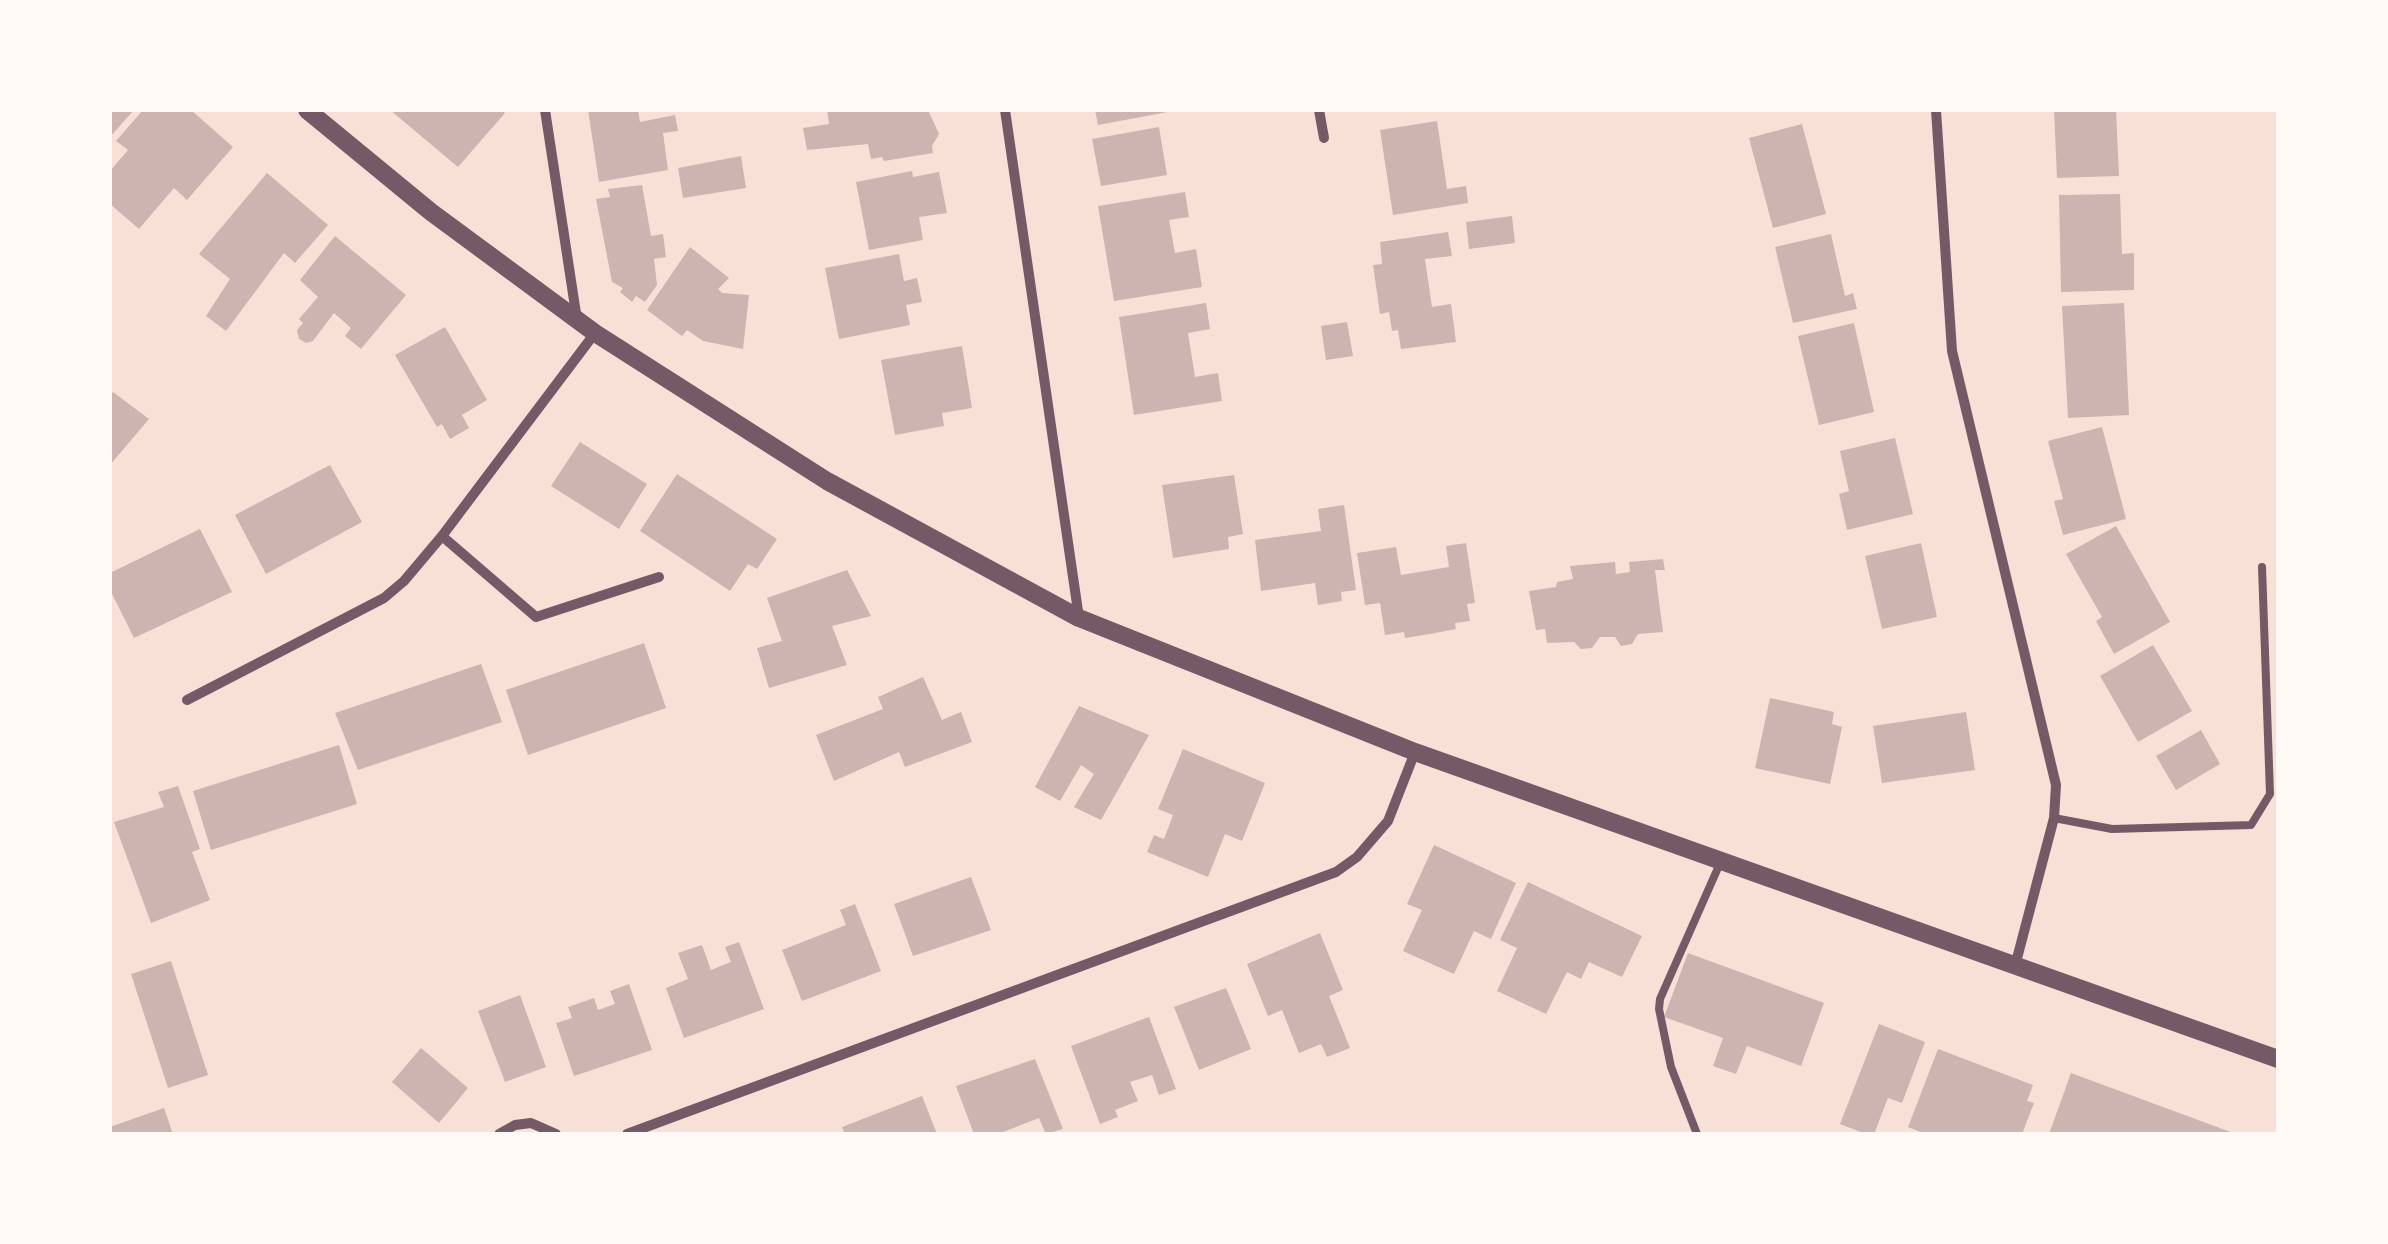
<!DOCTYPE html>
<html>
<head>
<meta charset="utf-8">
<style>
	body { margin:0 }
	#map { position:relative; width:2388px; height:1244px; overflow:hidden; background:#f7e1d7; font-family:Cabin,sans-serif }
	canvas { display:block }
	.frame { position:absolute; inset:0; border:112px solid #fffaf5; pointer-events:none }
</style>
</head>
<body>
<div id="map">
<canvas width="2388" height="1244"></canvas>
<div class="frame"></div>
</div>
<script>
const c = document.querySelector('canvas').getContext('2d');
c.lineJoin = 'round';
function fillPath(path, color) { c.fillStyle = color; c.fill(path, 'evenodd'); }
const toPath = rows => new Path2D(rows.map(r => 'M' + r).join(''));
function trace(path, color, width, dash) { c.strokeStyle = color; c.lineWidth = width; c.lineCap = dash ? 'butt' : 'round'; c.setLineDash(dash || []); c.stroke(path); }
const building = toPath([
	[110,110,134,110,110,137],
	[143,110,191,110,233,147,187,200,174,188,139,229,110,204,110,171,128,150,116,141],
	[390,110,501,110,505,113,458,167],
	[588,110,638,110,640,122,675,115,678,131,663,133,668,170,599,182],
	[827,110,928,110,939,134,932,146,933,153,884,161,882,157,871,159,868,144,807,150,803,128,829,124],
	[1095,110,1168,110,1168,112,1098,125],
	[2054,110,2116,110,2119,176,2057,178],
	[1437,121,1447,189,1466,186,1468,203,1393,215,1380,130],
	[1802,124,1826,214,1773,228,1749,138],
	[1159,127,1167,175,1101,186,1092,139],
	[741,156,746,188,683,198,678,168],
	[912,171,913,177,939,172,947,213,919,217,923,240,869,250,856,182],
	[267,173,328,225,295,263,284,253,226,331,206,316,230,279,199,254],
	[642,185,651,236,663,234,666,257,654,259,657,285,645,302,636,296,632,302,620,292,623,288,612,282,596,199,610,197,608,189],
	[1185,192,1189,217,1169,220,1175,253,1196,249,1202,287,1114,301,1098,206],
	[2120,194,2122,254,2134,253,2134,290,2061,292,2059,195],
	[1512,216,1515,243,1469,249,1466,222],
	[1448,232,1452,256,1425,259,1432,307,1451,304,1456,342,1401,349,1398,330,1392,331,1389,312,1380,314,1373,265,1382,264,1380,242],
	[1831,234,1845,296,1853,293,1857,309,1793,323,1775,247],
	[335,236,406,295,361,349,345,336,351,328,334,313,313,341,306,343,299,339,297,330,303,323,299,319,318,297,300,280],
	[690,247,729,278,718,289,722,293,749,295,743,349,703,341,687,330,682,336,647,310],
	[899,254,904,281,917,278,922,302,906,305,910,325,839,339,825,268],
	[1206,303,1210,329,1188,333,1195,377,1218,373,1222,401,1134,415,1119,317],
	[2124,303,2129,415,2068,418,2062,306],
	[1347,322,1353,356,1326,360,1321,326],
	[1854,323,1874,412,1819,425,1798,336],
	[445,327,487,400,462,415,469,428,450,439,442,424,437,427,395,355],
	[962,346,972,408,942,413,944,426,895,435,881,360],
	[113,392,149,419,110,465,110,396],
	[2102,427,2126,519,2063,535,2054,501,2063,499,2048,441],
	[1895,438,1913,514,1847,530,1839,494,1849,491,1840,451],
	[580,442,647,484,619,529,551,486],
	[330,465,362,522,266,574,235,515],
	[677,474,777,539,757,569,748,564,730,591,640,531],
	[1234,475,1243,534,1228,537,1229,549,1173,558,1162,485],
	[1344,505,1356,590,1341,592,1342,601,1318,605,1315,583,1261,591,1255,540,1321,531,1318,509],
	[2116,526,2170,622,2114,654,2096,621,2102,617,2066,554],
	[200,529,232,592,134,638,110,590,110,573],
	[1466,543,1475,603,1467,604,1470,621,1455,623,1456,629,1430,634,1405,638,1404,632,1385,635,1380,603,1365,605,1357,553,1396,547,1401,575,1449,567,1446,546],
	[1921,543,1937,617,1882,629,1865,556],
	[1663,559,1665,570,1655,570,1663,632,1638,634,1632,644,1621,646,1615,637,1600,637,1592,648,1581,649,1574,642,1547,643,1545,629,1536,630,1529,591,1556,587,1557,582,1573,579,1570,566,1615,562,1616,574,1630,572,1629,562],
	[847,570,871,616,832,626,847,665,769,688,757,648,782,641,767,598],
	[644,643,666,708,528,755,506,690],
	[2153,645,2192,711,2138,742,2100,676],
	[481,664,502,722,358,770,335,713],
	[923,677,942,720,961,712,972,742,905,767,899,752,834,781,816,735,883,709,878,697],
	[1770,698,1834,712,1832,724,1842,727,1830,784,1755,768],
	[1079,706,1149,735,1101,820,1074,807,1094,774,1081,765,1060,801,1035,787],
	[1966,712,1975,770,1882,783,1873,726],
	[2201,730,2220,764,2176,790,2156,756],
	[339,745,357,804,211,850,193,791],
	[1183,749,1265,783,1242,841,1225,834,1208,877,1147,852,1154,835,1164,839,1173,815,1158,809],
	[178,786,200,849,192,852,210,900,151,923,114,822,164,807,158,792],
	[1434,845,1516,883,1491,939,1474,931,1454,974,1403,951,1422,910,1407,904],
	[971,877,991,930,913,956,894,904],
	[1528,882,1642,936,1622,977,1589,962,1581,979,1567,972,1546,1014,1497,991,1517,948,1500,940],
	[855,904,881,971,802,1001,782,950,846,925,840,910],
	[1320,933,1343,990,1329,996,1350,1048,1327,1057,1321,1044,1299,1053,1282,1010,1268,1016,1247,964],
	[739,942,764,1009,684,1038,666,988,688,979,678,953,702,945,711,970,731,962,725,947],
	[1688,953,1824,1003,1801,1066,1747,1046,1736,1074,1713,1066,1723,1038,1664,1017],
	[171,961,208,1075,168,1088,131,974],
	[629,984,652,1050,574,1076,556,1023,572,1018,568,1007,594,998,598,1010,615,1004,610,991],
	[1226,988,1251,1049,1199,1070,1174,1007],
	[520,995,546,1067,505,1082,478,1011],
	[1149,1017,1176,1089,1159,1095,1152,1075,1130,1082,1138,1101,1115,1110,1118,1117,1100,1124,1071,1046],
	[1879,1024,1925,1042,1902,1103,1888,1098,1874,1134,1866,1134,1840,1124],
	[421,1048,468,1088,439,1123,392,1082],
	[1938,1049,2033,1085,2027,1101,2034,1103,2022,1134,1925,1134,1908,1127],
	[1035,1059,1063,1129,1046,1134,1039,1118,998,1134,974,1134,956,1086],
	[2071,1073,2236,1134,2049,1134],
	[922,1096,937,1134,845,1134,842,1127],
	[164,1108,173,1134,111,1134,110,1127]
]);
const service = toPath([
	[2054,818,2112,829,2251,825,2270,794,2262,567],
	[1697,1134,1671,1067,1659,1009,1660,999,1721,861]
]);
const minor = toPath([
	[545,110,577,320],
	[1005,110,1079,618],
	[1319,110,1324,138],
	[1936,110,1952,351,2056,785,2054,818,2015,966],
	[442,536,536,617,659,577],
	[187,700,384,598,404,581,442,536,595,333],
	[499,1134,515,1125,531,1123,556,1134],
	[627,1134,1336,872,1357,857,1388,821,1415,752]
]);
const tertiary = toPath([
	[307,110,431,212,595,333,827,481,1079,618,1415,752,2278,1059]
]);
fillPath(building, '#ccb4b1');
trace(service, '#755966', 8);
trace(minor, '#755966', 10);
trace(tertiary, '#755966', 18);
</script>
</body>
</html>
